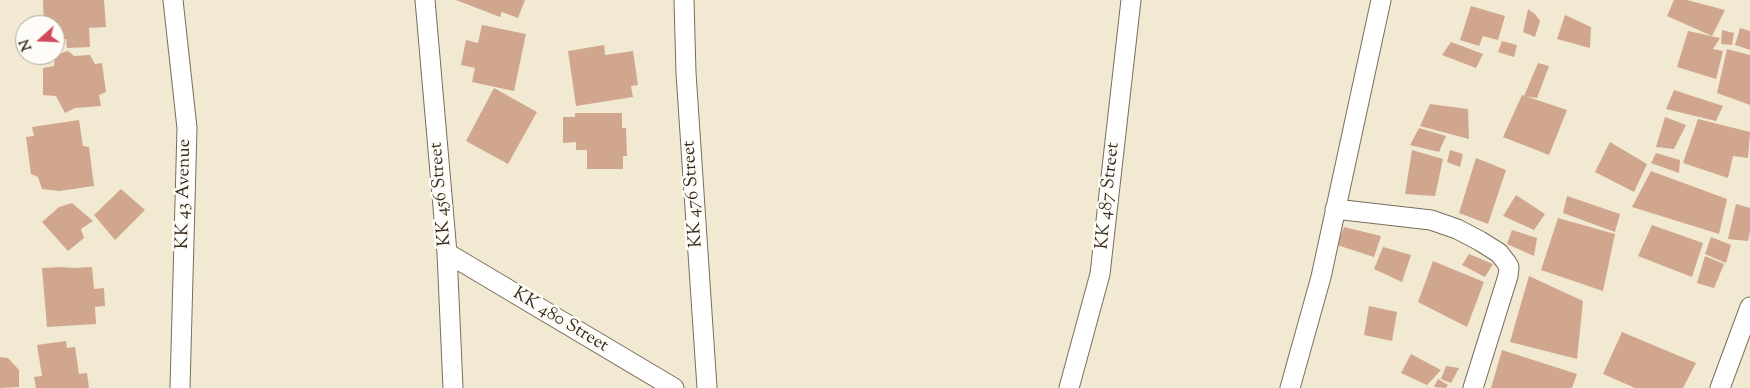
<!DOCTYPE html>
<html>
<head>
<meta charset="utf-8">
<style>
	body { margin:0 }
	#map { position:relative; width:1750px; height:388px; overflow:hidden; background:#f2e9d2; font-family:"Sorts Mill Goudy",serif }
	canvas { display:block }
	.north { position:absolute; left:15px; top:15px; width:50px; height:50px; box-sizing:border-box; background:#fdfcf7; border:1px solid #afa8a0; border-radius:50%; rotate:250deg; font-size:14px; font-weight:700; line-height:20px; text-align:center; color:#3b2a1e }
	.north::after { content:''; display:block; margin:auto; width:18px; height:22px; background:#d1495b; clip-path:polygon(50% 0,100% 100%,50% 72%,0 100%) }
</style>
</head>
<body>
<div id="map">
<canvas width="1750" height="388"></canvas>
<div class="north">N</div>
</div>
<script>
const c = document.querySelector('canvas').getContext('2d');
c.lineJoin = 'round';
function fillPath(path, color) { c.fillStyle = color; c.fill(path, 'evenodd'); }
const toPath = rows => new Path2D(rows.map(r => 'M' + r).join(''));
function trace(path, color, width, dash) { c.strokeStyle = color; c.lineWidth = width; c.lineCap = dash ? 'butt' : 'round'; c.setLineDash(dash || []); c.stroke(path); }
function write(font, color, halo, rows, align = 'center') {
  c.font = font + ' "Sorts Mill Goudy",serif'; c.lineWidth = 5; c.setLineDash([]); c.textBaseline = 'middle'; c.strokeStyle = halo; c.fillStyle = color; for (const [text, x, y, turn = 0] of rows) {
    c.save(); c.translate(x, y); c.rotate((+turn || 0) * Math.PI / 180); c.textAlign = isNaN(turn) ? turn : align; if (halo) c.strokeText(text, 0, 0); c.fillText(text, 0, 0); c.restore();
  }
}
const building = toPath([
	[43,0,104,0,106,27,89,28,90,47,67,48,66,39,55,40,55,25,44,25],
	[456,0,525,0,518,18,502,12,500,17],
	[1674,0,1687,0,1725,10,1712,36,1667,16],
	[1471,6,1505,16,1498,40,1483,36,1479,46,1460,40],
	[1528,9,1535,14,1540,21,1535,37,1523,32],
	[1565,15,1591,27,1590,48,1557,39],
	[482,25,526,34,514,91,472,82,475,68,461,65,466,40,478,43],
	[1740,28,1750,31,1750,50,1735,45],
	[1722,30,1734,33,1732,45,1721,44],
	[1688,31,1720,38,1713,49,1723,51,1716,79,1677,67],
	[1502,41,1517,45,1514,57,1498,52],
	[1451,42,1483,54,1476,68,1442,55],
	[604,45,605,55,633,51,638,85,631,86,633,97,576,106,568,51],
	[1727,49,1750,55,1750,105,1717,93],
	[68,51,74,56,90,55,95,64,102,63,106,92,99,95,101,106,75,108,65,113,56,96,43,95,43,68,54,66,55,55],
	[1538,63,1549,66,1537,98,1524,96],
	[494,88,537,112,508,164,466,141],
	[1674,90,1723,106,1716,121,1666,109],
	[1522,95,1567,110,1549,155,1503,137],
	[1430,104,1468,109,1469,139,1420,126],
	[575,113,622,113,622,128,626,128,627,156,623,156,623,169,587,169,587,150,576,150,576,142,563,143,563,117,575,117],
	[1665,117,1686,125,1674,149,1656,147],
	[1698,119,1750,132,1748,158,1733,156,1728,178,1683,163],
	[79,120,83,146,89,147,94,186,59,191,42,189,38,177,31,174,26,137,34,136,32,127],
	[1419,128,1446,136,1439,152,1410,145],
	[1610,142,1647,164,1634,192,1595,172],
	[1412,150,1443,159,1435,196,1405,194],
	[1450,150,1463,154,1460,167,1447,162],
	[1656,153,1680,160,1679,173,1651,163],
	[1476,158,1506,170,1488,224,1459,213],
	[1651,171,1727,199,1719,234,1632,207],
	[121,189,145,210,115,240,94,215],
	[1516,195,1545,214,1534,230,1503,216],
	[1567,196,1620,214,1615,232,1563,213],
	[72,203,93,221,81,229,84,238,68,251,42,222,59,207],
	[1736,204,1750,208,1750,231,1748,241,1728,239],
	[1558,218,1615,234,1603,291,1541,270],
	[1652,225,1703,243,1692,277,1638,256],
	[1344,227,1381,236,1374,257,1337,245],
	[1512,230,1537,238,1534,256,1507,244],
	[1711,237,1731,245,1726,263,1705,254],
	[1383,247,1411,255,1402,282,1374,269],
	[1469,254,1493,264,1485,277,1462,265],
	[1705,256,1724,264,1714,288,1697,283],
	[1433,261,1484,282,1467,327,1418,302],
	[62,267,74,268,92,267,94,289,104,288,105,306,95,307,96,324,47,327,42,268],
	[1529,276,1583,301,1577,359,1510,342],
	[1369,306,1397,312,1392,341,1364,335],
	[1622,332,1696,363,1683,388,1635,388,1603,374],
	[66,341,67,348,75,347,79,374,87,373,89,388,36,388,34,377,42,376,37,345],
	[1502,350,1577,374,1572,388,1491,388],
	[1411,354,1441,370,1427,385,1401,373],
	[0,357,8,358,19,370,19,387,0,388],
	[1446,366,1459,368,1451,383,1441,379],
	[1438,379,1448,385,1446,388,1434,387]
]);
const minor = toPath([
	[173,0,187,128,180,388],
	[425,0,447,253,453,388],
	[684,0,686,73,707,388],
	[1335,209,1431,220,1457,229,1480,241,1499,253,1506,262,1509,267,1508,276,1473,388],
	[447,253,674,388],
	[1069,388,1100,274,1131,0],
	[1290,388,1321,277,1381,0],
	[1720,388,1750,307]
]);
const streetNames = [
	["KK 43 Avenue",185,194,-89],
	["KK 456 Street",442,194,-95],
	["KK 476 Street",694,194,-94],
	["KK 487 Street",1109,196,-84],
	["KK 480 Street",560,321,31]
];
fillPath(building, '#d1a68e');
trace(minor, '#7b6d5d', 21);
trace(minor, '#fff', 19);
write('18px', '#3b2a1e', '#fdfcf7', streetNames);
</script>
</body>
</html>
